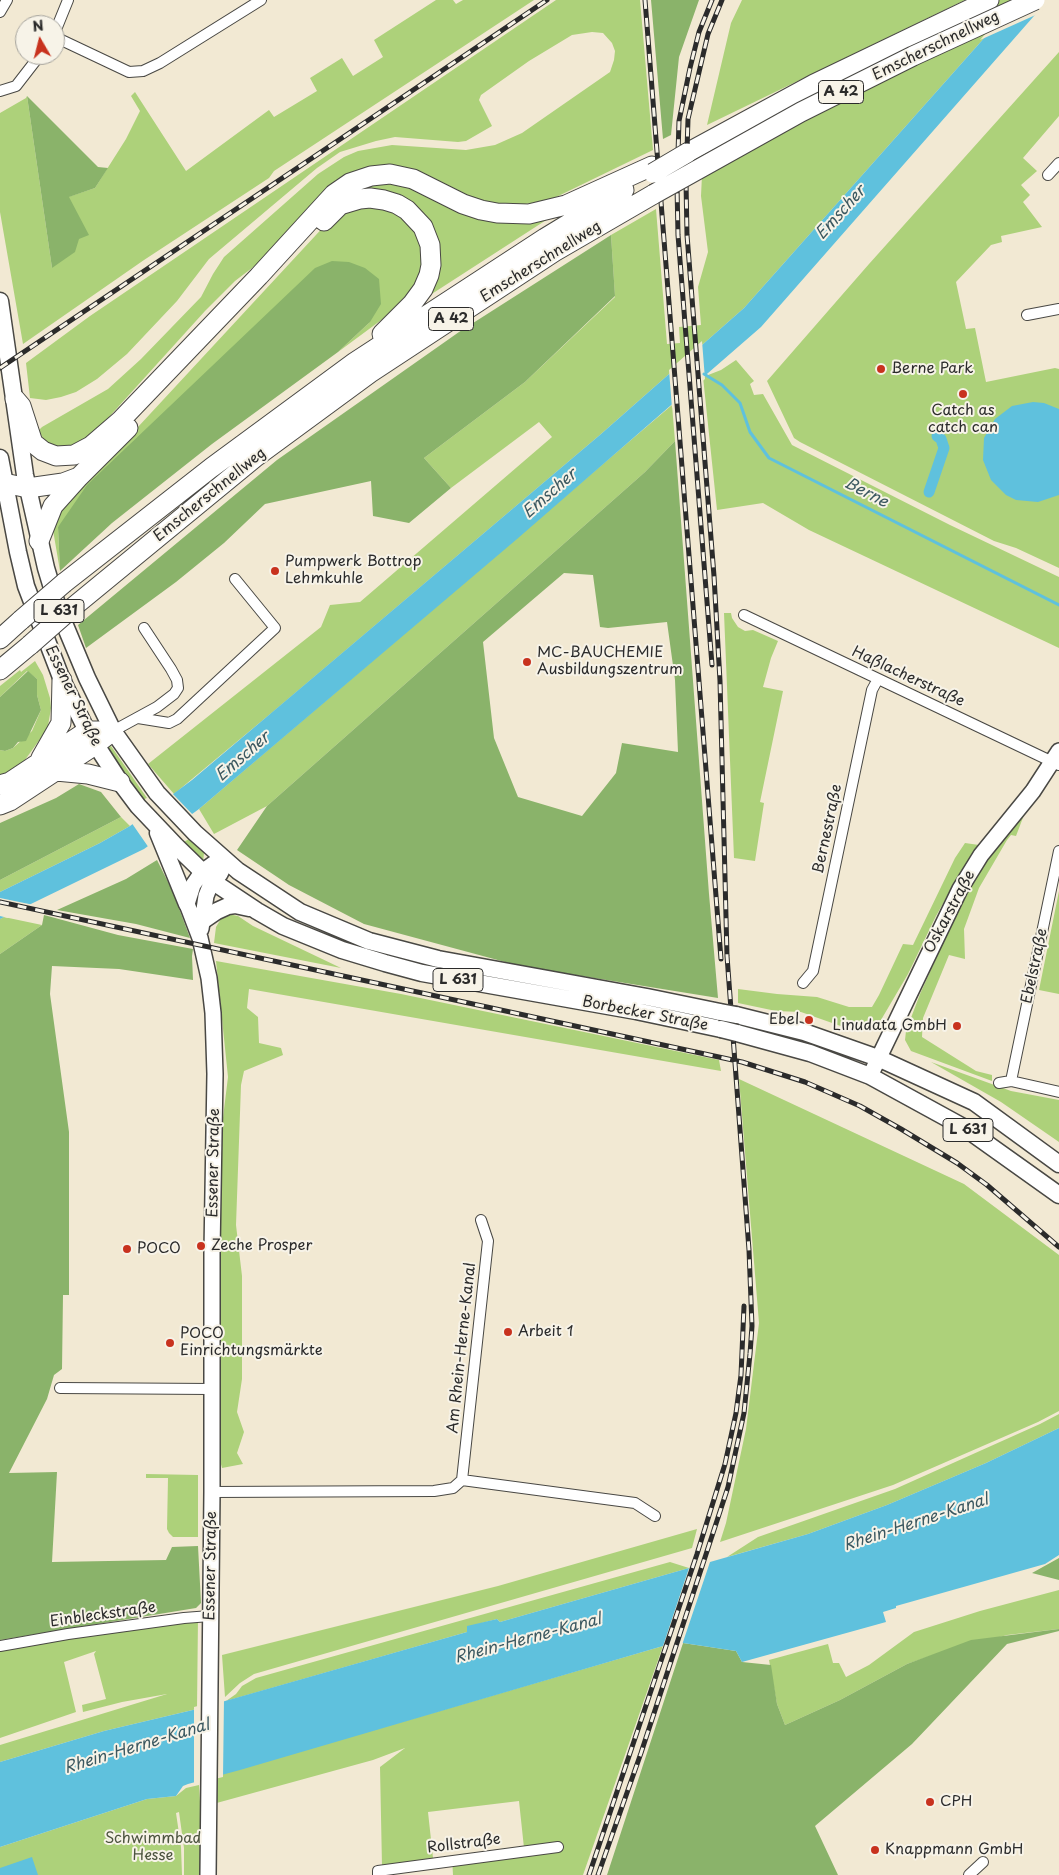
<!DOCTYPE html>
<html>
<head>
<meta charset="utf-8">
<style>
	body { margin:0 }
	#map { position:relative; width:1059px; height:1875px; overflow:hidden; background:#f2e9d3; font-family:"Playpen Sans",sans-serif }
	canvas { display:block }
	.north { position:absolute; left:15px; top:15px; width:50px; height:50px; box-sizing:border-box; background:#f7f3e8; border:1px solid #a5a39c; border-radius:50%; rotate:352deg; font-size:14px; font-weight:700; line-height:20px; text-align:center; color:#2b2b2b }
	.north::after { content:''; display:block; margin:auto; width:18px; height:22px; background:#c8321e; clip-path:polygon(50% 0,100% 100%,50% 72%,0 100%) }
</style>
</head>
<body>
<div id="map">
<canvas width="1059" height="1875"></canvas>
<div class="north">N</div>
</div>
<script>
const c = document.querySelector('canvas').getContext('2d');
c.lineJoin = 'round';
function fillPath(path, color) { c.fillStyle = color; c.fill(path, 'evenodd'); }
const toPath = rows => new Path2D(rows.map(r => 'M' + r).join(''));
function trace(path, color, width, dash) { c.strokeStyle = color; c.lineWidth = width; c.lineCap = dash ? 'butt' : 'round'; c.setLineDash(dash || []); c.stroke(path); }
function write(font, color, halo, rows, align = 'center') {
  c.font = font + ' "Playpen Sans",sans-serif'; c.lineWidth = 4; c.setLineDash([]); c.textBaseline = 'middle'; c.strokeStyle = halo; c.fillStyle = color; for (const [text, x, y, turn = 0] of rows) {
    c.save(); c.translate(x, y); c.rotate((+turn || 0) * Math.PI / 180); c.textAlign = isNaN(turn) ? turn : align; if (halo) c.strokeText(text, 0, 0); c.fillText(text, 0, 0); c.restore();
  }
}
const green = toPath([
	[436,0,453,0,456,4,463,0,534,0,274,171,269,178,144,260,23,344,0,212,0,113,26,98,27,96,52,268,68,197,95,188,126,139,140,111,131,96,135,92,186,171,269,110,274,117,317,91,310,78,342,58,353,76,383,57,374,40],
	[556,0,640,0,653,150,550,200,519,205,486,204,418,173,400,166,378,165,354,172,331,184,265,258,235,281,205,311,99,428,83,442,66,450,49,446,38,431,42,427,108,389,141,359,201,297,213,274,224,257,318,174,344,157,358,151,392,145,466,150,495,145,522,133,610,72,614,60,615,51,612,43,603,33,592,32,572,35,529,61,481,95,479,100,492,126,466,141,458,142,395,137,376,141,340,152,317,168,209,259,177,301,127,354,97,379,76,392,61,397,46,400,30,398,26,363,90,316],
	[742,0,965,0,707,125,731,23],
	[972,0,1018,0,744,308,601,434,275,710,174,794,148,764,321,627,330,605,360,602,552,437,539,422,451,488,424,458,525,382,615,297,611,235,656,209,667,344,680,343,679,327,701,325,698,287,708,252,701,196,702,175,911,65],
	[1059,52,1059,116,1023,158,1037,171,1021,185,1030,195,1023,202,1042,227,1001,236,1002,242,991,245,956,282,966,329,975,328,986,382,1055,368,1059,369,1059,568,1016,548,994,541,800,442,794,438,767,381,869,264],
	[374,181,424,190,554,215,424,299,422,215,340,195],
	[368,202,413,220,425,260,414,289,384,318,338,352,370,322,58,527,60,571,53,530,56,519,62,510,58,507,74,496,328,222],
	[736,360,754,381,750,384,754,395,763,394,792,445,950,525,1059,577,1059,648,809,530,763,503,717,510,703,377,721,370],
	[672,405,675,441,645,472,267,806,214,834,199,809],
	[724,613,731,613,732,618,738,627,745,631,753,630,778,641,771,658,763,687,783,691,760,802,764,803,755,861,734,858],
	[35,661,43,675,50,698,51,708,48,726,43,735,22,764,0,778,0,750,5,751,13,748,32,731,41,710,37,695,37,679,27,671,0,697,0,686,20,670,21,672],
	[111,746,147,798,142,800,105,747],
	[1024,815,1016,836,1011,835,1007,840,979,888,964,929,965,959,949,955,923,1018,922,1037,976,1071,992,1075,992,1081,911,1051,905,1040,906,1031,920,994,947,934,968,892,993,850],
	[121,817,130,826,100,843,0,892,0,880],
	[189,839,200,846,204,853,203,863,182,843],
	[965,843,979,845,962,870,936,916,908,974,878,1025,871,1029,852,1030,801,1012,776,1011,738,1003,738,989,777,994,817,997,849,1007,872,1007,879,995,903,944,913,945,955,858],
	[1059,891,1059,994,1039,990],
	[228,914,238,916,253,926,341,968,214,943,216,927,222,917],
	[4,917,42,925,0,954,0,919],
	[216,961,401,994,719,1060,721,1071,249,989,247,1008,258,1017,259,1043,281,1048,283,1055,244,1071,241,1085,236,1225,242,1276,242,1379,237,1412,244,1432,237,1453,243,1464,222,1468,217,1449,220,1142,228,1077],
	[931,1062,1011,1091,1059,1100,1059,1142,1001,1102],
	[739,1079,964,1184,1059,1255,1059,1411,1038,1422,893,1485,720,1542,726,1523,746,1429,759,1323],
	[1059,1414,1059,1428,986,1463,887,1505,808,1534,727,1557,758,1537,895,1489,1040,1424],
	[146,1474,198,1475,198,1537,173,1537,169,1533,167,1529,168,1478,146,1478],
	[697,1529,692,1548,254,1674,240,1683,225,1697,222,1655,498,1586],
	[670,1562,689,1568,500,1622,497,1619,467,1627,467,1632,226,1701,236,1694,242,1686,256,1678],
	[1059,1590,1059,1629,1007,1635,933,1655,907,1664,840,1700,785,1725,777,1704,769,1660,828,1644,833,1663,839,1663,846,1677,869,1665,914,1632,980,1611],
	[198,1617,197,1709,104,1731,0,1762,0,1745,167,1694,122,1702,83,1712,82,1705,106,1699,94,1654,96,1651,64,1662,76,1712,0,1738,0,1640,108,1623,108,1633],
	[663,1646,583,1875,453,1875,452,1857,524,1848,519,1801,428,1812,433,1858,382,1866,380,1767,405,1748,373,1760,213,1804,212,1777],
	[199,1785,200,1801,204,1804,201,1875,184,1875,184,1848,179,1812,176,1813,181,1847,182,1875,0,1875,0,1847,147,1799,176,1796,186,1788]
]);
const forest = toPath([
	[651,0,699,0,679,57,671,135,663,139],
	[27,96,98,167,108,168,95,188,69,197,89,235,79,239,75,252,52,268],
	[611,235,615,296,525,382,424,458,451,488,409,523,373,516,371,481,265,504,224,543,176,582,86,648,78,625,277,460,459,332],
	[332,261,349,262,365,268,379,279,381,304,370,322,338,352,212,444,112,523,60,571,58,527,87,485,315,268],
	[675,441,709,894,718,998,520,966,364,924,289,885,237,850,267,806,645,472],
	[564,573,593,575,600,627,608,628,667,622,675,680,678,752,622,743,616,773,582,816,518,797,494,738,483,642],
	[28,671,37,679,37,695,41,710,26,741,18,742,13,748,5,751,0,750,0,697],
	[79,784,101,792,121,817,0,880,0,823,56,798],
	[157,860,173,892,190,938,136,924,57,910,126,879],
	[44,915,118,935,193,949,192,956,193,980,119,969,52,966,50,994,69,1132,69,1295,63,1295,62,1369,54,1375,47,1399,9,1473,57,1472,52,1562,166,1560,172,1547,198,1546,201,1603,196,1608,0,1640,0,954,42,925],
	[1059,1558,1059,1580,1032,1573],
	[1059,1629,1059,1631,1007,1644,912,1744,815,1826,838,1875,607,1875,683,1643,736,1651,742,1662,771,1665,777,1704,785,1725,840,1700,907,1664,971,1640]
]);
const water = toPath([
	[1018,0,1048,0,761,327,517,539,199,809,144,849,0,919,0,892,100,843,130,826,192,780,601,434,744,308],
	[1033,402,1044,403,1059,409,1059,495,1038,502,1016,500,1006,495,991,480,983,460,984,438,995,419,1012,406],
	[1059,1428,1059,1555,1045,1564,896,1606,896,1608,883,1612,886,1622,742,1662,736,1651,683,1643,663,1646,240,1770,188,1784,183,1786,176,1796,147,1799,0,1847,0,1762,104,1731,197,1709,467,1632,467,1626,497,1619,500,1622,808,1534,887,1505,986,1463],
	[32,1857,38,1875,0,1875,0,1868]
]);
const pier = toPath([
	[1015,0,1050,0,1040,13,980,40],
	[702,341,705,379,672,408,669,370],
	[172,793,194,816,149,848,131,822],
	[0,898,34,905,8,918,0,916],
	[711,1559,682,1645,662,1649,690,1565],
	[224,1699,223,1777,194,1784,194,1707]
]);
const stream = toPath([
	[704,374,722,385,740,403,750,432,769,458,1059,605]
]);
const canal = toPath([
	[929,492,944,448,941,439,937,436]
]);
const street = toPath([
	[0,12,7,0],
	[55,32,68,0],
	[55,37,129,72,143,71,160,63,261,0],
	[0,91,16,86,40,55],
	[1048,175,1059,163],
	[1027,315,1059,309],
	[744,615,1059,765],
	[138,718,169,723,177,719,275,628,235,579],
	[113,731,157,707,174,694,178,688,177,680,171,669,144,628],
	[803,983,813,971,872,690,878,679],
	[1011,1081,1059,851],
	[999,1083,1011,1081,1059,1092],
	[60,1388,211,1389],
	[462,1480,488,1241,481,1220],
	[212,1492,434,1491,453,1488,462,1480,635,1503,655,1516],
	[0,1646,68,1634,184,1618,210,1616],
	[378,1875,378,1871,558,1847],
	[969,1875,983,1862]
]);
const secondary = toPath([
	[201,929,206,896,212,881,220,874,226,862],
	[870,1076,960,889,981,855,1033,791,1059,751],
	[208,1875,212,1492,212,1251,215,1074,213,1013,209,978,200,938,187,904,193,885,202,872,213,864,226,862]
]);
const primary = toPath([
	[0,301,25,475,46,568,59,611,87,678,113,731,157,793,195,833,238,871,300,912,369,941,438,959,647,997,720,1012],
	[0,458,18,552,26,586,62,680,87,731,120,782,138,806,176,846,212,881,257,911,283,926,342,950,385,963,422,973,636,1011,721,1029],
	[158,833,187,904],
	[201,922,217,911,228,906,235,905,249,908],
	[736,1015,804,1032,878,1058,974,1102,1059,1164],
	[737,1033,810,1053,870,1076,965,1128,1059,1195]
]);
const highway = toPath([
	[687,153,814,84,989,0],
	[324,221,340,205,360,199,370,198,384,200,397,204,407,210,423,227,430,245,431,265,429,275,423,289,412,304,382,334],
	[15,399,21,406,33,443,43,451,56,456,74,455,91,446,120,421,259,276,334,194,350,183,371,176,390,174,413,179,463,204,481,210,497,213,529,214,566,205,652,166],
	[4,483,28,488,63,483,79,477,128,428],
	[39,541,53,506,79,477],
	[64,583,211,468,355,362,545,238,624,190],
	[72,608,257,456,370,373,554,252,654,194],
	[0,639,21,620],
	[0,670,30,645],
	[41,758,61,723,62,680],
	[56,771,88,774,120,782],
	[0,785,10,782,87,731,113,731],
	[0,805,10,801,95,745,113,731]
]);
const rail = toPath([
	[645,0,721,959],
	[712,0,699,32,690,68,679,121,677,186,678,235,712,665],
	[0,368,547,0],
	[0,902,742,1062,805,1082,860,1106,901,1129,957,1163,987,1185,1059,1247],
	[589,1875,697,1554,725,1464,736,1413,741,1375,744,1306],
	[598,1875,641,1753,728,1487,744,1413,750,1354,752,1326,749,1250,727,956,720,681,714,576,687,235,686,182,688,119,708,34,722,0]
]);
const primaryBridge = toPath([
	[720,1012,736,1015],
	[721,1029,737,1033]
]);
const highwayBridge = toPath([
	[653,173,687,153],
	[654,194,801,112,913,56,1035,0],
	[21,620,64,583],
	[30,645,72,608]
]);
const markers = [
	[881,369,5,"#c8321e"],
	[963,394,5,"#c8321e"],
	[275,571,5,"#c8321e"],
	[527,662,5,"#c8321e"],
	[809,1020,5,"#c8321e"],
	[957,1026,5,"#c8321e"],
	[201,1246,5,"#c8321e"],
	[127,1249,5,"#c8321e"],
	[508,1332,5,"#c8321e"],
	[170,1343,5,"#c8321e"],
	[930,1802,5,"#c8321e"],
	[875,1850,5,"#c8321e"]
];
const shields = [
	[841,92,45],
	[451,319,45],
	[59,611,50],
	[458,980,50],
	[968,1130,50]
];
const shieldNames = [
	["A 42",841,92],
	["A 42",451,319],
	["L 631",59,611],
	["L 631",458,980],
	["L 631",968,1130]
];
const streetNames = [
	["Emscherschnellweg",936,46,-26],
	["Emscherschnellweg",541,262,-32],
	["Emscherschnellweg",210,495,-39],
	["Haßlacherstraße",908,677,25],
	["Essener Straße",73,696,64],
	["Bernestraße",828,829,-78],
	["Oskarstraße",950,912,-62],
	["Ebelstraße",1035,966,-78],
	["Borbecker Straße",645,1014,11],
	["Essener Straße",214,1163,-89],
	["Am Rhein-Herne-Kanal",462,1348,-84],
	["Essener Straße",211,1566,-89],
	["Einbleckstraße",103,1615,-8],
	["Rollstraße",464,1844,-7]
];
const poiNames = [
	["Berne Park",891,369],
	["Catch as",963,411,"center"],
	["catch can",963,428,"center"],
	["Pumpwerk Bottrop",285,562],
	["Lehmkuhle",285,579],
	["MC-BAUCHEMIE",537,653],
	["Ausbildungszentrum",537,670],
	["Ebel",799,1020,"right"],
	["Linudata GmbH",947,1026,"right"],
	["Zeche Prosper",211,1246],
	["POCO",137,1249],
	["Arbeit 1",518,1332],
	["POCO",180,1334],
	["Einrichtungsmärkte",180,1351],
	["CPH",940,1802],
	["Knappmann GmbH",885,1850]
];
const parkNames = [
	["Schwimmbad",153,1839],
	["Hesse",153,1856]
];
const waterNames = [
	["Emscher",841,213,-48],
	["Berne",866,493,27],
	["Emscher",550,494,-41],
	["Emscher",243,757,-41],
	["Rhein-Herne-Kanal",916,1523,-18],
	["Rhein-Herne-Kanal",528,1639,-15],
	["Rhein-Herne-Kanal",137,1747,-17]
];
fillPath(green, '#add17a');
fillPath(forest, '#8ab36a');
fillPath(water, '#5fc1dd');
fillPath(pier, '#f2e9d3');
trace(stream, '#5fc1dd', 3);
trace(canal, '#5fc1dd', 11);
trace(street, '#494844', 12);
trace(secondary, '#494844', 18);
trace(primary, '#494844', 19);
trace(highway, '#494844', 21);
trace(street, '#fff', 10);
trace(secondary, '#fff', 15);
trace(primary, '#fff', 16);
trace(highway, '#fff', 19);
trace(rail, '#2b2b2b', 5);
trace(rail, '#f7f3e8', 3, [9]);
trace(primaryBridge, '#494844', 19, []);
trace(highwayBridge, '#494844', 21, []);
trace(primaryBridge, '#fff', 16);
trace(highwayBridge, '#fff', 19);
for (const [x, y, r, color] of markers) { const dot = new Path2D(); dot.arc(x, y, r, 0, 2 * Math.PI); c.fillStyle = color; c.fill(dot); trace(dot, '#f7f3e8', 2); }
for (const [x, y, w] of shields) { const box = new Path2D(); box.roundRect(x - w / 2, y - 11.5, w, 23, 4); c.fillStyle = '#f7f3e8'; c.fill(box); trace(box, '#2b2b2b', 1); }
write('bold 14px', '#2b2b2b', null, shieldNames);
write('15px', '#2b2b2b', '#f7f3e8', streetNames);
write('15px', '#2b2b2b', '#f7f3e8', poiNames, 'left');
write('15px', '#4c543f', '#f7f3e8', parkNames);
write('italic 16px', '#3b5860', '#f7f3e8', waterNames);
</script>
</body>
</html>
